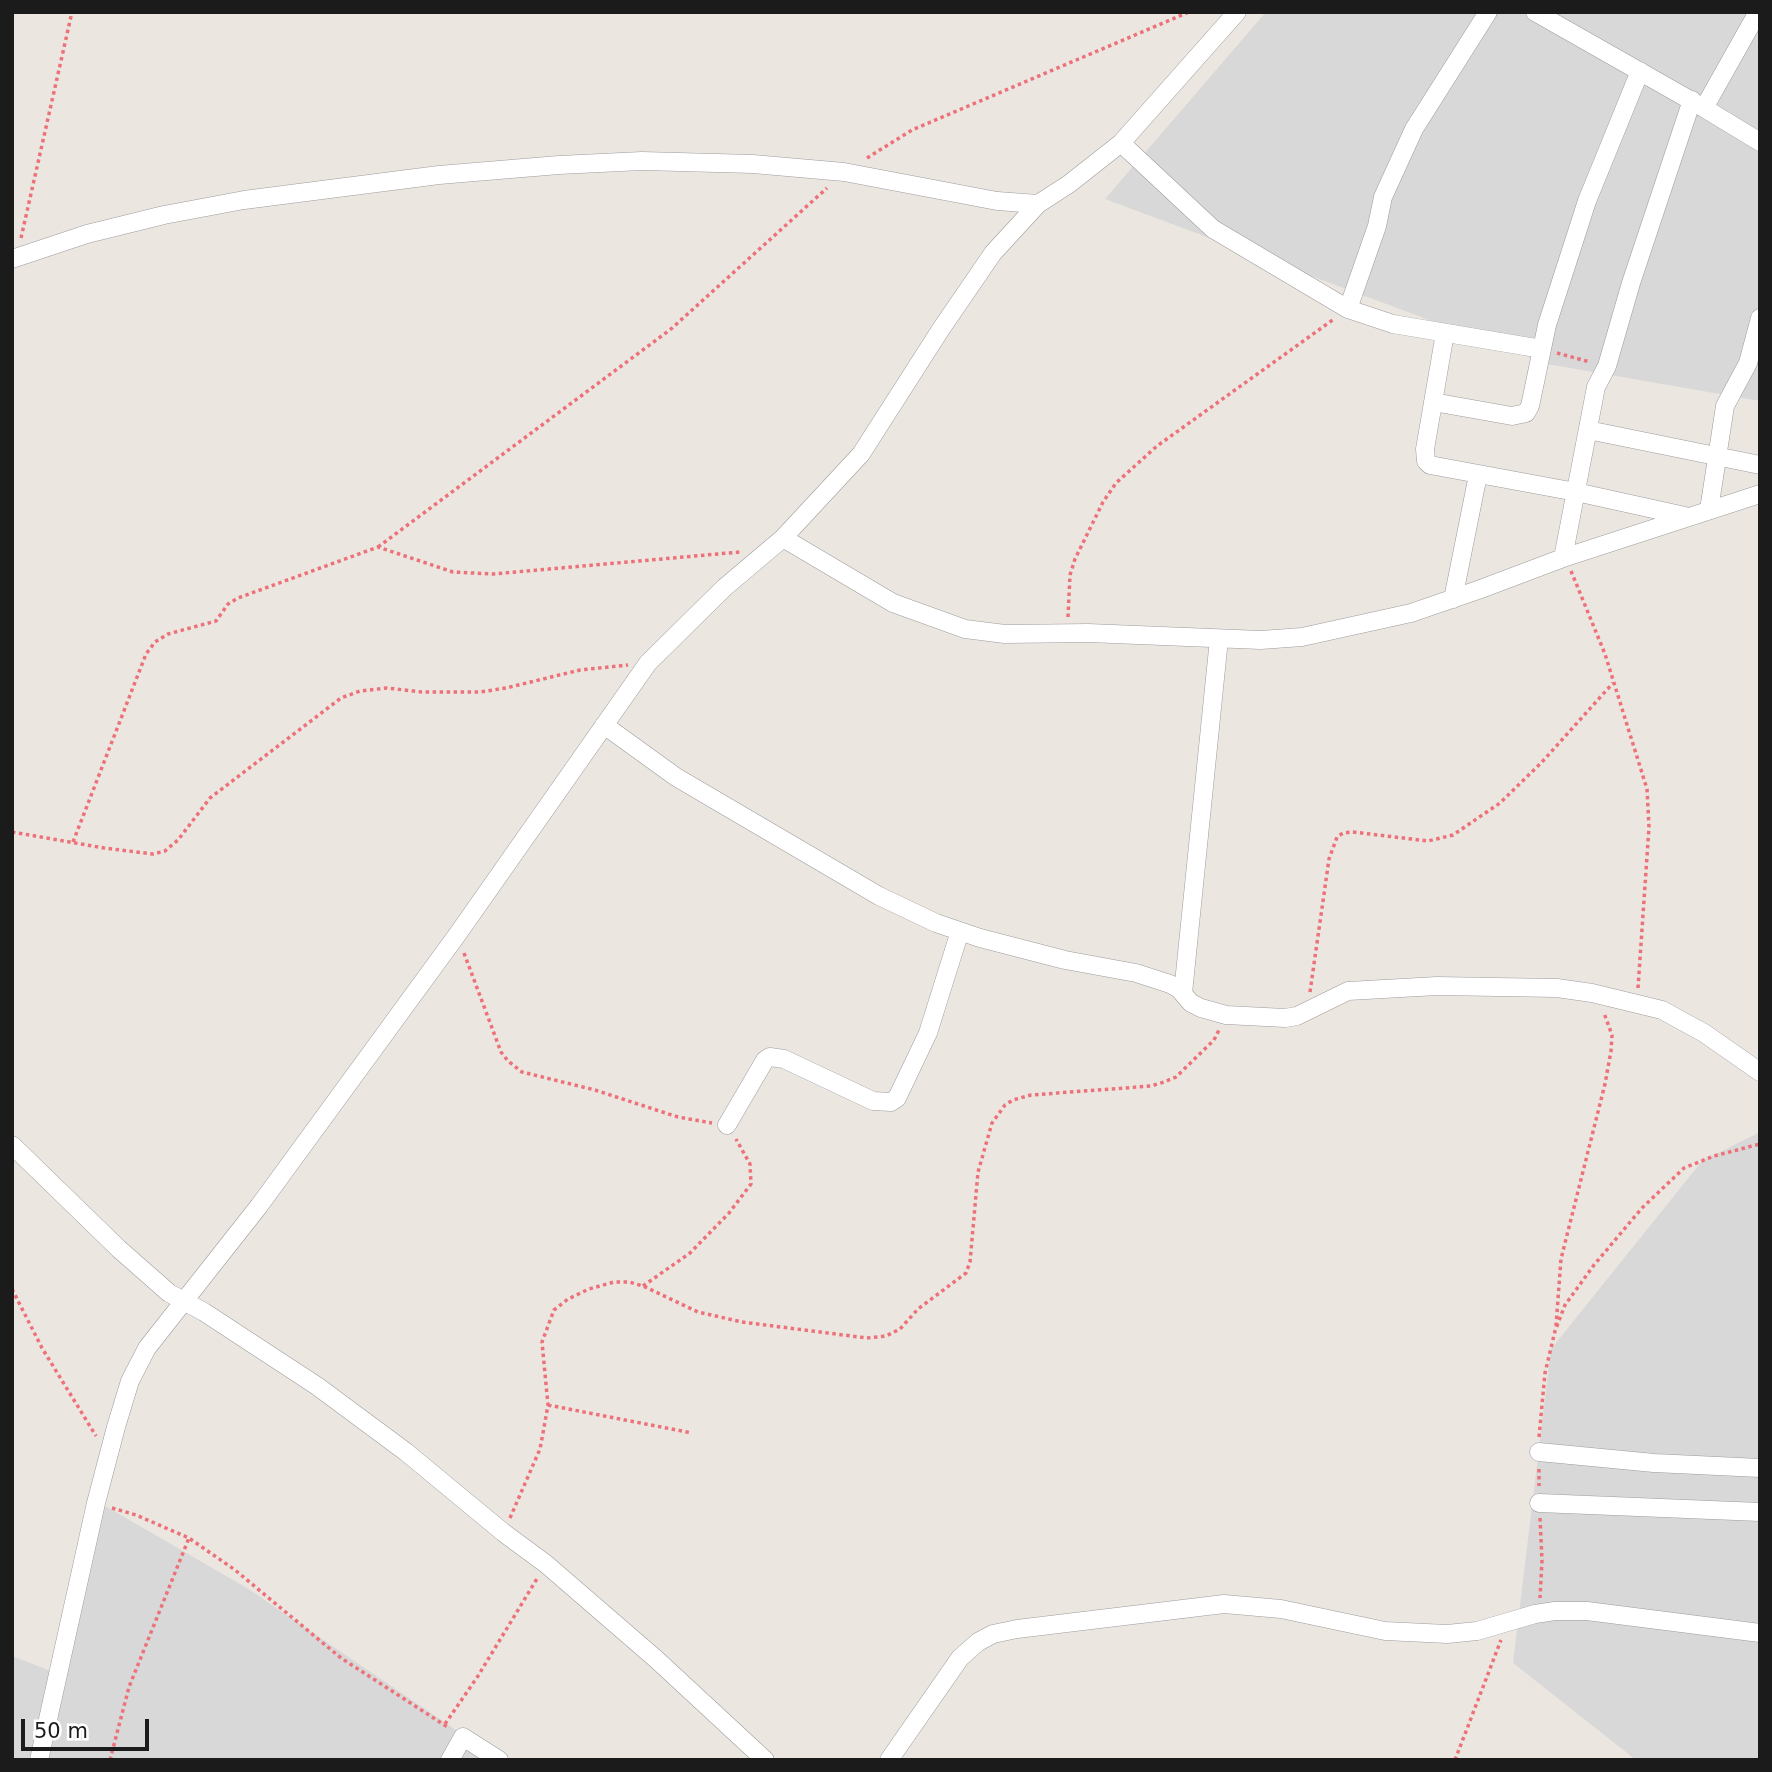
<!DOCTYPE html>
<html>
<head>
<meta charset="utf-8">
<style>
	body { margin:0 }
	#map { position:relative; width:1772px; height:1772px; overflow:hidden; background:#ece6e1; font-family:"DejaVu Sans",sans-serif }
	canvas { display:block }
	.frame { position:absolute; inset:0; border:14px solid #1b1b1b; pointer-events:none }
	.scale { position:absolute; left:21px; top:1719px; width:128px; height:32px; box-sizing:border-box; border:4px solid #1b1b1b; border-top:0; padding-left:9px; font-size:21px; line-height:24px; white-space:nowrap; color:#1b1b1b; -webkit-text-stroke:5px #fff; paint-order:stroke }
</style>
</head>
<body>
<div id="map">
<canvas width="1772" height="1772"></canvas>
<div class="frame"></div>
<div class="scale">50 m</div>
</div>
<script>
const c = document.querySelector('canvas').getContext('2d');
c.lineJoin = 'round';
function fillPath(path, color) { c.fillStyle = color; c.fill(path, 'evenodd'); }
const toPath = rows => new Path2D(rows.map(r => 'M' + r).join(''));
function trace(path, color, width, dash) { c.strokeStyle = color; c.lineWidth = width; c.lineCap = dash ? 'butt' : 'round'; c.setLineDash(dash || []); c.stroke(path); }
const residential = toPath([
	[1266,12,1760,12,1760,401,1547,364,1105,199],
	[1760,1132,1760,1760,1636,1760,1513,1663,1551,1349,1702,1161],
	[100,1503,247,1588,500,1760,12,1760,12,1656,51,1671]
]);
const path = toPath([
	[867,158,912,130,1189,12],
	[21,238,72,12],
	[1557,353,1590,362],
	[378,547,671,329,827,188],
	[1571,571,1605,654,1647,789,1649,827,1638,988],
	[1068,617,1070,575,1075,559,1103,502,1116,483,1157,446,1334,319],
	[12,832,104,848,153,854,165,851,178,840,210,798,341,698,360,691,387,688,422,692,480,692,506,688,580,670,628,665],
	[73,842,146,654,155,642,168,634,216,621,228,604,238,598,378,547,453,572,493,574,740,552],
	[464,953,501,1052,508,1061,522,1072,595,1090,678,1117,712,1123],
	[1310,992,1329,859,1337,837,1343,833,1353,832,1428,841,1453,835,1500,803,1542,762,1613,683],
	[643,1286,690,1253,729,1213,751,1184,750,1164,736,1139],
	[12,1289,42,1348,96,1436],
	[1556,1326,1561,1259,1605,1084,1611,1051,1612,1035,1604,1013],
	[548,1405,692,1433],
	[1539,1437,1545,1373,1555,1331,1565,1305,1594,1265,1642,1208,1684,1168,1714,1156,1760,1144],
	[1539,1469,1539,1486],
	[112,1508,136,1515,189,1538,235,1570,341,1658,449,1728],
	[510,1518,540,1449,543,1433,548,1405,542,1342,554,1310,568,1299,589,1289,614,1282,629,1282,643,1286,698,1312,742,1322,867,1338,886,1336,900,1329,918,1309,966,1273,970,1262,978,1172,992,1123,1005,1105,1013,1100,1031,1095,1151,1086,1164,1082,1176,1077,1214,1040,1220,1028],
	[1540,1518,1542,1560,1540,1598],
	[445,1724,478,1676,538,1577],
	[110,1760,129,1687,189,1538],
	[1455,1760,1501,1640]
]);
const minor = toPath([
	[1535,12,1704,108,1760,142],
	[1704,108,1758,12],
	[1121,143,1213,229,1348,309,1393,324,1542,349],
	[12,259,87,234,164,215,244,200,439,175,559,165,642,161,753,164,844,172,997,201,1038,204,1069,184,1121,143,1237,12],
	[1348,309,1377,226,1383,197,1414,129,1488,12],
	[1445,333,1425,449,1426,461,1430,465,1576,492,1685,516],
	[1433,402,1512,416,1526,413,1530,406,1547,325,1587,201,1640,71],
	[1588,430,1760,465],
	[1709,510,1725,406,1748,363,1760,318],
	[783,538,893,603,965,629,1005,634,1088,633,1261,640,1302,637,1411,613,1478,590,1563,558,1760,494],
	[1563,558,1596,387,1607,366,1631,283,1692,100],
	[1453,599,1478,475],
	[604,725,676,777,879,896,936,923,980,938,1065,960,1136,973,1170,984,1179,989,1191,1003,1201,1008,1226,1015,1285,1018,1297,1016,1348,991,1437,986,1557,988,1592,993,1662,1010,1704,1033,1760,1072],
	[1183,993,1219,639],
	[727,1125,765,1060,770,1057,784,1059,873,1101,891,1102,897,1098,928,1033,960,931],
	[12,1145,119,1249,169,1293,204,1312,317,1386,406,1452,504,1533,546,1564,656,1659,765,1760],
	[1539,1452,1654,1463,1760,1468],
	[1539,1503,1760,1512],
	[39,1760,96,1503,116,1427,130,1381,147,1348,259,1206,457,935,648,663,725,587,783,538,861,454,941,329,993,253,1038,204],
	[450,1760,463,1737,499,1760],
	[889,1760,960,1658,978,1642,993,1634,1017,1629,1224,1604,1281,1609,1385,1631,1447,1634,1477,1631,1535,1614,1555,1611,1587,1611,1760,1633]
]);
fillPath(residential, '#d9d8d8');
trace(minor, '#9c9c9c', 19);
trace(path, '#ed7179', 3.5, [3.5, 3.5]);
trace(minor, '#fff', 18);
</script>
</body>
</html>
